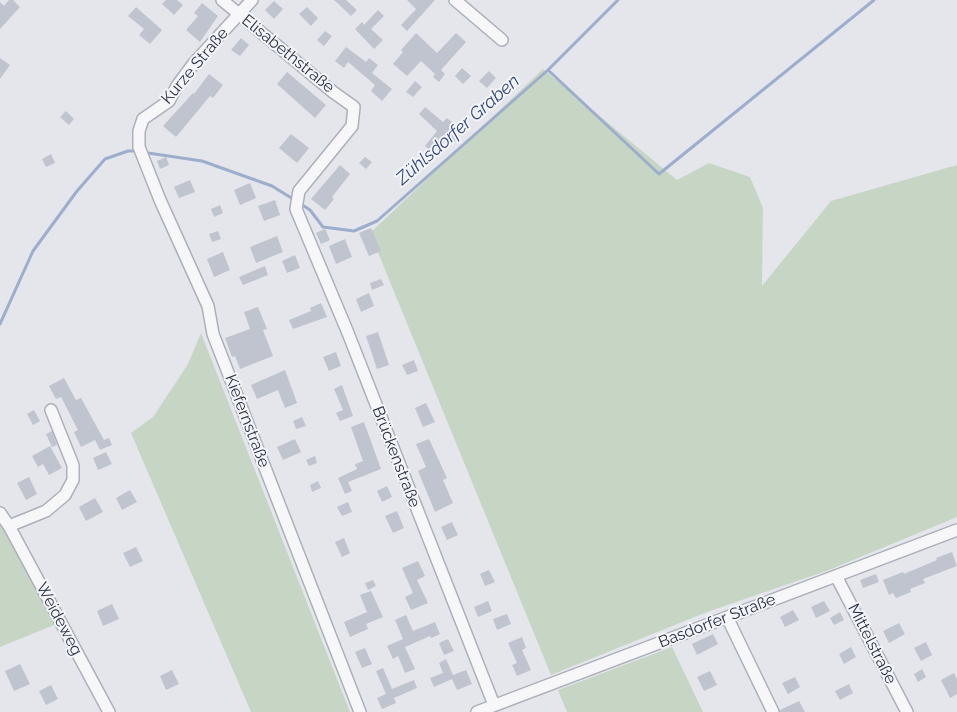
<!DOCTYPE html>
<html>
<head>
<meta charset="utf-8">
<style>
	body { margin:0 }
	canvas { display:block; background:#e4e6ec }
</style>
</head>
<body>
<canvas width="957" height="712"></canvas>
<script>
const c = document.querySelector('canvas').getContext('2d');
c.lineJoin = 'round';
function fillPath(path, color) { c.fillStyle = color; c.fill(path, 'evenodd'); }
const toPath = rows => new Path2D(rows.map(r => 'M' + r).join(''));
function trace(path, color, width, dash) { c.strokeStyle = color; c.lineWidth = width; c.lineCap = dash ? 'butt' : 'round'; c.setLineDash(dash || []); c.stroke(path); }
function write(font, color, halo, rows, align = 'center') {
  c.font = font + ' Raleway,sans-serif'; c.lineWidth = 4; c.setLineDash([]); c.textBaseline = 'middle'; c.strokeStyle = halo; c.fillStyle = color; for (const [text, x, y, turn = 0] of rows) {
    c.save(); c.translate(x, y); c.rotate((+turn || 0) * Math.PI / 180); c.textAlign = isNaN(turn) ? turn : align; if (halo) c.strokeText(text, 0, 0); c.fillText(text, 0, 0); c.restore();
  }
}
const green = toPath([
	[543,69,677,180,709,163,750,177,763,208,762,286,831,201,957,165,957,517,829,570,707,612,551,675,370,233],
	[201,333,350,712,251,712,131,433,153,417,188,364],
	[0,516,59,623,0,647],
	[672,647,703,712,567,712,558,690]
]);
const stream = toPath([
	[548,70,659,174,874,0],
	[148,153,202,161,272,186,293,199],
	[304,206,310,210,323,227,354,231,377,221,548,70,618,0],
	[0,324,33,251,77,191,105,159,128,151,135,151]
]);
const building = toPath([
	[9,0,13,0,20,7,0,29,0,2,4,6],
	[166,0,177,0,183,5,174,15,162,4],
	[334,0,346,0,357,10,351,16],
	[407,0,435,0,407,31,401,25,416,9],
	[274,1,283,9,274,19,265,10],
	[202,3,218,16,200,42,186,30,198,16,194,13],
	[136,7,162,30,150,44,139,35,144,29,128,16],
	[307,7,318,18,311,26,299,14],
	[378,10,384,16,371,29,383,40,374,49,355,29,362,22,364,25],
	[325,31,332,36,324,46,317,40],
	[416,33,437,53,456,33,466,42,441,70,445,74,439,82,433,77,435,74,421,61,407,76,393,64,403,52,401,50],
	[241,38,249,45,240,56,231,50],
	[346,47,366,62,369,58,378,65,372,73,392,89,382,101,371,91,375,85,348,62,344,68,335,61],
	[0,58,10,65,0,79],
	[462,68,471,76,463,84,455,76],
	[489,71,496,78,487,88,479,81],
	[287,72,326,105,315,118,277,84],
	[209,74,223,85,213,98,210,96,176,137,163,126,193,93,194,94],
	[415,81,422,87,413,97,406,92],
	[425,107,443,122,447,118,463,131,454,143,444,135,431,151,425,146,437,131,419,114],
	[66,111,74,119,69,125,60,117],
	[291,134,309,148,297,163,279,148],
	[51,154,55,163,46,167,42,159],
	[166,157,169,165,160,169,157,161],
	[365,157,372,162,366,169,359,163],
	[340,165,350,174,332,197,334,199,325,210,311,199],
	[190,180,195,192,179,198,174,187],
	[250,183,256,198,240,205,234,190],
	[275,200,280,215,264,221,258,206],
	[220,205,223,213,214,217,211,209],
	[371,228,381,251,369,256,359,233],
	[325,229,330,240,321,244,316,233],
	[218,231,221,239,212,242,209,234],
	[277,236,283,252,256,263,250,247],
	[345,239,352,257,336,264,329,246],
	[223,252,230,270,214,277,207,259],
	[295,255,300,268,287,273,282,261],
	[265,266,268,275,243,285,239,277],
	[381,279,384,285,372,290,370,283],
	[369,293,374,306,361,312,356,299],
	[321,303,327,317,293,329,289,320,311,311,310,308],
	[258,307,267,329,263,330,273,356,240,369,235,356,232,357,225,338,250,329,244,312],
	[378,332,389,365,377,369,366,336],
	[336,352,341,366,329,371,323,357],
	[414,360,418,371,407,375,402,365],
	[285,370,297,403,285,408,278,390,257,399,251,385],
	[64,378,76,400,81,398,104,440,109,438,112,445,100,450,95,440,81,447,74,432,78,430,61,397,56,399,49,386],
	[342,385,353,416,340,421,336,413,343,410,334,389],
	[426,403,435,422,423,427,415,408],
	[34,410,40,421,33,425,27,414],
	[302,417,306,426,296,429,293,421],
	[364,422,381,469,348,482,352,491,345,494,338,478,357,469,355,464,363,461,351,427],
	[52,431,57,445,52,447,46,434],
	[295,439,301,452,283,460,277,447],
	[429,439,447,478,443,480,453,503,435,512,418,471,426,467,416,444],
	[50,446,62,468,49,475,43,464,38,467,32,456],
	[106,452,112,464,98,470,93,458],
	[315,456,317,463,309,466,306,460],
	[29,477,37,494,26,500,17,483],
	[318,481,321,488,312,492,310,485],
	[387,486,392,497,382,502,377,491],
	[130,490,137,502,122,510,116,498],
	[95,498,103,512,86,521,79,507],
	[348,502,352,512,342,516,337,507],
	[397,511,404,528,393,533,385,516],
	[452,522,458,535,447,540,441,527],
	[344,538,350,553,342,557,335,542],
	[136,547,143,561,130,567,123,553],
	[952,552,957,566,923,579,925,583,910,589,911,592,896,598,893,593,889,595,883,580,903,572,904,574,937,560,936,558],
	[418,561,425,576,417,580,428,603,411,610,405,597,413,593,402,568],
	[489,570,495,582,485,586,480,574],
	[876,574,879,582,863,588,860,580],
	[373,580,376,586,368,590,365,583],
	[371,591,383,617,366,624,368,629,350,637,344,622,367,612,360,595],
	[488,601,492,611,478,617,474,607],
	[824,601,830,611,816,618,811,607],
	[112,604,119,619,103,626,97,611],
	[793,610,799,620,785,627,780,617],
	[840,612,844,620,834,625,830,618],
	[507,614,511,624,497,630,493,619],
	[406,615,413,631,435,622,440,634,431,638,430,636,405,647,415,669,405,673,398,656,393,659,387,646,403,639,395,620],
	[899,623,905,634,889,643,883,631],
	[713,634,718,644,697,655,692,644],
	[522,637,526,648,522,650,531,670,517,676,512,665,517,663,508,643],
	[448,639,454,651,444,655,439,643],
	[926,642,932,655,921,661,914,648],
	[851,647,856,657,844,664,839,654],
	[365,648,372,664,362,668,355,652],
	[446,659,453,675,466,670,472,684,457,690,452,679,434,687,430,678,443,673,439,663],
	[20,664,30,684,14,691,5,671],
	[383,668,392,689,414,680,417,688,394,698,396,703,382,709,377,698,386,694,376,671],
	[922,669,926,677,918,682,914,674],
	[172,670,179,684,166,690,160,676],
	[710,671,717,685,704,691,697,677],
	[954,673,957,679,957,694,950,698,941,680],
	[795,677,800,687,788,694,782,683],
	[849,684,853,693,840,700,835,691],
	[51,685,58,699,46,705,39,691],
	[799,701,805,712,780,712,780,710]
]);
const minor = toPath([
	[222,0,333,92,354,107,352,126,299,191,296,209,348,333,494,705],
	[252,0,194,63,177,86,169,101,143,119,139,131,139,147,160,200,208,306,213,334,360,712],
	[455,0,502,40],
	[0,513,9,526,109,712],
	[9,526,46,511,65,495,73,480,73,465,51,410],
	[836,576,907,712],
	[727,617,773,712],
	[477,712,957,530]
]);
const streetNames = [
	["Elisabethstraße",288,54,39],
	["Kurze Straße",195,66,-50],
	["Kiefernstraße",247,421,69],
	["Brückenstraße",396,457,69],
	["Weideweg",59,619,62],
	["Basdorfer Straße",717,621,-21],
	["Mittelstraße",872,644,63]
];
const waterNames = [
	["Zühlsdorfer Graben",458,130,-41]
];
fillPath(green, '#c7d6c4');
trace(stream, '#9daecd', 3);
fillPath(building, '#c0c4cf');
trace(minor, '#acb0ba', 14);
trace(minor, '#f7f7fa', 11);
write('16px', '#2a3145', '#f4f5f9', streetNames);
write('italic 18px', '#32497c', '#f4f5f9', waterNames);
</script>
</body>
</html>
